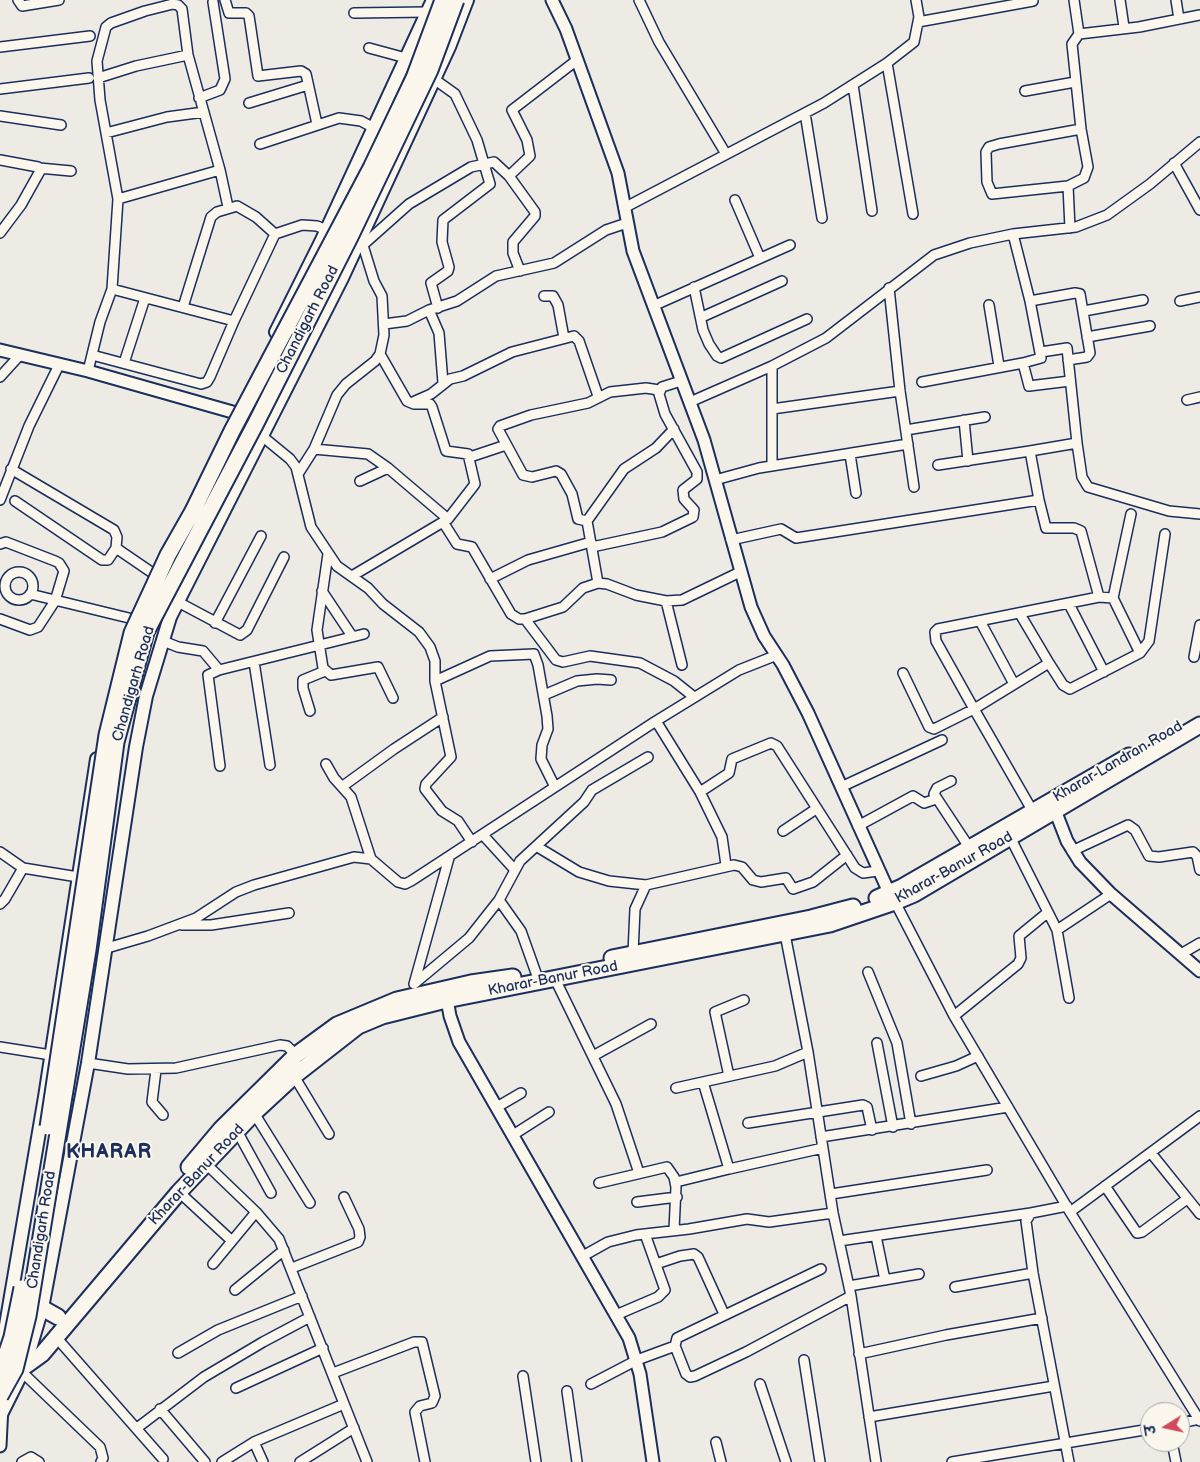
<!DOCTYPE html>
<html>
<head>
<meta charset="utf-8">
<style>
	body { margin:0 }
	#map { position:relative; width:1200px; height:1462px; overflow:hidden; background:#eeebe4; font-family:"Balsamiq Sans","Playpen Sans Deva",sans-serif }
	canvas { display:block }
	.north { position:absolute; left:1140px; top:1402px; width:50px; height:50px; box-sizing:border-box; background:#fbf7ec; border:1px solid #a1a7b3; border-radius:50%; rotate:260deg; font-size:14px; font-weight:700; line-height:20px; text-align:center; color:#1b2f5e }
	.north::after { content:''; display:block; margin:auto; width:18px; height:22px; background:#d1495b; clip-path:polygon(50% 0,100% 100%,50% 72%,0 100%) }
</style>
</head>
<body>
<div id="map">
<canvas width="1200" height="1462"></canvas>
<div class="north">उ</div>
</div>
<script>
const c = document.querySelector('canvas').getContext('2d');
c.lineJoin = 'round';
const toPath = rows => new Path2D(rows.map(r => 'M' + r).join(''));
function trace(path, color, width, dash) { c.strokeStyle = color; c.lineWidth = width; c.lineCap = dash ? 'butt' : 'round'; c.setLineDash(dash || []); c.stroke(path); }
function write(font, color, halo, rows, align = 'center') {
  c.font = font + ' "Balsamiq Sans",sans-serif'; c.lineWidth = 4; c.setLineDash([]); c.textBaseline = 'middle'; c.strokeStyle = halo; c.fillStyle = color; for (const [text, x, y, turn = 0] of rows) {
    c.save(); c.translate(x, y); c.rotate((+turn || 0) * Math.PI / 180); c.textAlign = isNaN(turn) ? turn : align; if (halo) c.strokeText(text, 0, 0); c.fillText(text, 0, 0); c.restore();
  }
}
const minor = toPath([
	[18,0,22,6,59,0],
	[225,0,229,13,246,13,249,16,258,76,301,71,306,74,317,124],
	[639,0,659,42,726,154],
	[1120,0,1124,27],
	[1176,0,1179,19],
	[354,13,427,12],
	[918,22,1033,1],
	[1079,34,1139,27,1200,15],
	[0,47,90,36],
	[369,48,406,58],
	[887,63,913,214],
	[98,78,136,66,188,55],
	[434,79,455,94,477,140,490,184,443,220,442,242,449,267,448,271,431,283,438,308],
	[853,85,872,211],
	[0,89,89,78],
	[1025,91,1075,82],
	[199,98,220,90,225,79,213,2],
	[249,103,308,85],
	[805,113,822,218],
	[0,116,61,125],
	[106,133,167,117,204,112],
	[260,144,339,118,361,121,374,128],
	[0,160,38,167,40,171,21,205,0,233],
	[1174,163,1200,210],
	[39,168,71,171],
	[509,176,530,156,527,140,512,110,577,60],
	[1068,186,992,194,987,182,986,152,989,147,999,144,1081,129],
	[118,199,100,100,97,61,106,27,111,23,145,11,173,4,178,5,182,9,188,55,220,170],
	[735,200,760,258],
	[624,208,824,103,887,63,914,42,919,17,916,0],
	[1070,228,1068,186,1084,178,1088,167,1081,129,1072,44,1079,34,1074,0],
	[363,245,409,204,471,167,494,162,509,176,535,212,535,216,513,242,513,253,520,271],
	[694,287,703,330,709,344,717,356,721,358,807,319],
	[889,288,900,391,914,487],
	[544,296,553,296,558,305,564,338],
	[1030,301,1075,293,1080,294,1090,353,1087,357,1068,360],
	[1180,301,1200,297],
	[989,305,999,366],
	[653,306,790,245],
	[183,307,211,217,217,212,237,206,256,217,275,234],
	[429,310,439,333,443,383],
	[1084,311,1143,300],
	[702,317,782,281],
	[234,321,275,234,302,225,317,226,327,230],
	[384,324,407,321,429,310,457,301,496,276,554,263,606,230,627,223],
	[1087,337,1150,326],
	[1041,352,1067,348,1077,443],
	[92,355,201,384,207,382,210,377,234,321,112,289],
	[124,363,145,298],
	[1023,363,1029,386,1070,381],
	[772,366,772,409,900,391],
	[88,371,100,322,112,289,118,199,220,170,228,207],
	[0,377,20,355],
	[922,382,1023,363,1041,358,1030,301,1013,234],
	[1187,400,1200,397],
	[415,401,431,394,450,379,463,376,512,352,574,336,579,341,598,396],
	[690,402,772,366,826,338,934,255,970,243,1013,234,1076,227,1107,215,1150,184,1200,142],
	[964,420,968,461],
	[906,430,985,417],
	[262,436,290,459,296,467,311,527,337,566,368,588,383,604,419,632,430,647,435,661,435,681,451,757,426,784,425,789,442,811,458,821,472,842],
	[314,449,368,454,388,468,360,481],
	[1030,451,1077,443,1082,477,1088,487,1169,511,1200,514],
	[850,454,856,493],
	[470,457,506,445],
	[772,466,772,409],
	[388,468,448,519],
	[11,469,114,530,117,537,116,548,108,560,102,560,15,501],
	[298,474,314,449,337,395,346,384,375,361,380,354,384,335,382,296,374,281,361,239],
	[715,480,759,468,908,444],
	[0,500,29,426,59,365],
	[1039,500,1046,528,1074,528,1081,531,1099,597],
	[587,521,578,519,572,494,561,474,556,471,532,477,523,475,498,429,500,426,531,415,588,403,610,392,646,388,659,390],
	[443,522,457,544,472,547,511,614,519,619,525,619,556,660,563,662,590,656,640,663,674,681,694,697],
	[731,540,781,529,796,538,1039,500,1030,451,938,465],
	[0,544,6,542,55,561,59,563,64,571,55,601,38,627,30,630,0,619],
	[592,547,662,532,693,517,694,510,684,499,683,490,697,479,697,472,665,414,659,394,662,387,681,381],
	[116,548,154,574],
	[328,554,317,630,323,668,331,675,378,667,393,698],
	'5 586a14 14 0 1 1 28 0a14 14 0 1 1-28 0Z',
	[352,576,448,519,475,484,468,454,446,451,432,407,430,404,414,404,407,401,380,354],
	[490,579,528,560,591,542],
	[598,583,587,521,624,469,656,448,674,429],
	[322,591,352,636],
	[30,594,133,619],
	[1113,598,1131,514],
	[666,601,682,600,740,572],
	[178,602,240,635,247,630,284,557],
	[1069,604,1104,672],
	[1020,614,1049,663],
	[525,619,563,607,583,588,598,583,607,584,636,595,666,601,682,665],
	[980,621,1014,684],
	[215,623,261,536],
	[163,641,178,647,203,651,219,670],
	[1140,653,1149,641,1165,534],
	[1194,657,1200,625],
	[254,662,270,765],
	[903,673,929,727,934,729,974,709,1049,663,1063,685,1070,689,1140,653,1113,598,1099,597,938,629,935,632,936,641,974,709,1032,810],
	[435,681,490,656,534,654,538,665,547,716,548,729,542,745,541,759,555,787],
	[544,695,577,681,597,679,611,680],
	[310,711,303,688,303,680,325,671],
	[656,721,700,792],
	[326,764,334,778,351,797,371,859],
	[220,766,208,675,219,670,364,634],
	[951,781,937,788,934,794,969,847],
	[343,786,394,749,443,717],
	[841,787,942,740],
	[858,826,913,796,924,803,936,799],
	[783,831,816,809],
	[483,835,514,869],
	[1010,837,1057,930,1069,998],
	[536,846,579,872,609,881,646,885,635,909,633,953],
	[1072,851,1128,825,1135,830,1149,856,1159,857,1193,852,1197,856,1200,870],
	[0,852,23,868],
	[726,865,722,837,700,792,729,773,732,759,771,743,777,746,855,868,863,873,878,871],
	[646,885,734,865,742,867,753,880,761,882,786,878,793,889,813,882,847,855],
	[499,900,521,931,536,973],
	[895,902,954,1016,1070,1212,1200,1421],
	[0,904,5,899,23,868,78,877],
	[182,925,211,925,289,913],
	[1057,930,1111,894],
	[785,934,808,1052,833,1213,851,1296,876,1462],
	[107,948,148,936,196,918,236,892,254,885,354,857,371,859,398,882,405,884,411,881,656,721,739,670,777,655],
	[1181,954,1200,943],
	[868,972,897,1043,911,1124],
	[555,979,616,1104,639,1173],
	[414,984,469,938,499,900,520,861,584,802,592,790,648,757],
	[414,984,449,858],
	[954,1016,1018,964,1021,958,1019,936,1047,913],
	[877,1043,893,1127],
	[0,1047,51,1055],
	[808,1052,775,1066,703,1082,729,1169,823,1148],
	[593,1056,651,1024],
	[88,1063,128,1069,176,1068,280,1045,287,1046,296,1055],
	[156,1070,152,1102,163,1115],
	[294,1076,329,1134],
	[729,1076,715,1012,744,1000],
	[921,1076,956,1066,978,1056],
	[676,1088,703,1082],
	[497,1107,521,1093],
	[254,1113,310,1203],
	[748,1123,863,1105,867,1107,872,1130],
	[237,1131,271,1193],
	[513,1135,549,1112],
	[821,1137,1008,1107],
	[1151,1153,1200,1214],
	[204,1162,256,1212,279,1239,367,1462],
	[676,1182,729,1169],
	[599,1183,667,1167,674,1177,676,1187,674,1230],
	[1105,1186,1137,1233,1142,1232,1187,1199],
	[179,1192,232,1241],
	[831,1194,987,1170],
	[637,1202,677,1197],
	[1067,1206,1031,1213,1026,1221,1033,1273,1069,1462],
	[1070,1212,1200,1116],
	[876,1236,885,1280],
	[839,1241,1031,1213],
	[583,1256,608,1242,636,1235,689,1229,747,1219,769,1222,833,1213],
	[213,1264,256,1212],
	[656,1264,680,1256,694,1254,698,1257,724,1314],
	[292,1268,358,1242,360,1237,359,1229,344,1197],
	[821,1269,677,1338,675,1346,686,1374,690,1377,695,1376,746,1352,851,1296],
	[849,1286,919,1274],
	[955,1287,1033,1273],
	[235,1290,284,1250],
	[616,1315,658,1297,665,1290,645,1234],
	[55,1336,163,1459],
	[178,1353,218,1330,302,1296],
	[859,1354,946,1335,1042,1318],
	[804,1360,820,1462],
	[22,1372,100,1447,103,1458,101,1462],
	[333,1373,414,1342,422,1342,435,1396,432,1403,420,1406,415,1412,425,1462],
	[523,1376,536,1462],
	[591,1384,637,1360,675,1346],
	[760,1384,786,1462],
	[236,1388,323,1348],
	[567,1391,577,1462],
	[160,1409,205,1462],
	[869,1417,1054,1386],
	[1180,1423,1200,1419],
	[137,1428,204,1377,263,1342,310,1317],
	[254,1442,263,1462],
	[716,1442,721,1462],
	[1172,1442,1176,1462],
	[22,1462,31,1457,39,1462],
	[222,1462,254,1442,344,1404],
	[300,1462,354,1428],
	[952,1462,1150,1429]
]);
const tertiary = toPath([
	[552,0,566,29,618,173,633,251,704,440,751,607,764,636,783,665,808,713,892,899],
	[0,350,88,371,236,413,258,432],
	[1053,805,1067,841,1080,862,1111,894,1200,971],
	[446,994,450,1016,459,1042,629,1338,640,1374,653,1462],
	[0,1446,2,1406]
]);
const secondary = toPath([
	[276,332,321,242,433,0],
	[5,1331,45,1097,97,759],
	[29,1352,42,1308,88,1063,136,747,146,696,170,617,342,278,449,47,467,0]
]);
const trunk = toPath([
	[877,898,902,887,1129,756],
	[612,958,811,918,853,907],
	[189,1167,221,1129,296,1055,337,1025,397,1000,471,983,513,977],
	[42,1308,58,1317],
	[0,1346,5,1331],
	[5,1363,24,1367,42,1354,179,1192,254,1113,294,1076,358,1026,382,1016,446,1000,830,924,895,902,914,894,1200,725],
	[0,1413,27,1359]
]);
const trunkBridge = toPath([
	[48,1127,107,735,132,633,168,555,193,511,232,431,371,168,414,78,443,0],
	[0,1373,12,1337,22,1288],
	[0,1396,15,1369,28,1316,88,950,116,742,146,632,256,423,350,237,430,70,456,0]
]);
const streetNames = [
	["Chandigarh Road",308,320,-63],
	["Chandigarh Road",134,684,-74],
	["Kharar-Landran Road",1118,762,-30],
	["Kharar-Banur Road",954,868,-29],
	["Kharar-Banur Road",553,979,-11],
	["Kharar-Banur Road",197,1175,-47],
	["Chandigarh Road",42,1230,-81]
];
const districtNames = [
	["KHARAR",109,1153]
];
trace(minor, '#1b2f5e', 12);
trace(tertiary, '#1b2f5e', 15);
trace(secondary, '#1b2f5e', 16);
trace(trunk, '#1b2f5e', 19);
trace(minor, '#fbf7ec', 9);
trace(tertiary, '#fbf7ec', 11);
trace(secondary, '#fbf7ec', 12);
trace(trunk, '#fbf7ec', 15);
trace(trunkBridge, '#1b2f5e', 19, []);
trace(trunkBridge, '#fbf7ec', 15);
write('15px', '#1b2f5e', '#fbf7ec', streetNames);
c.letterSpacing = '1px';
write('bold 20px', '#1b2f5e', '#fbf7ec', districtNames);
c.letterSpacing = '0px';
</script>
</body>
</html>
